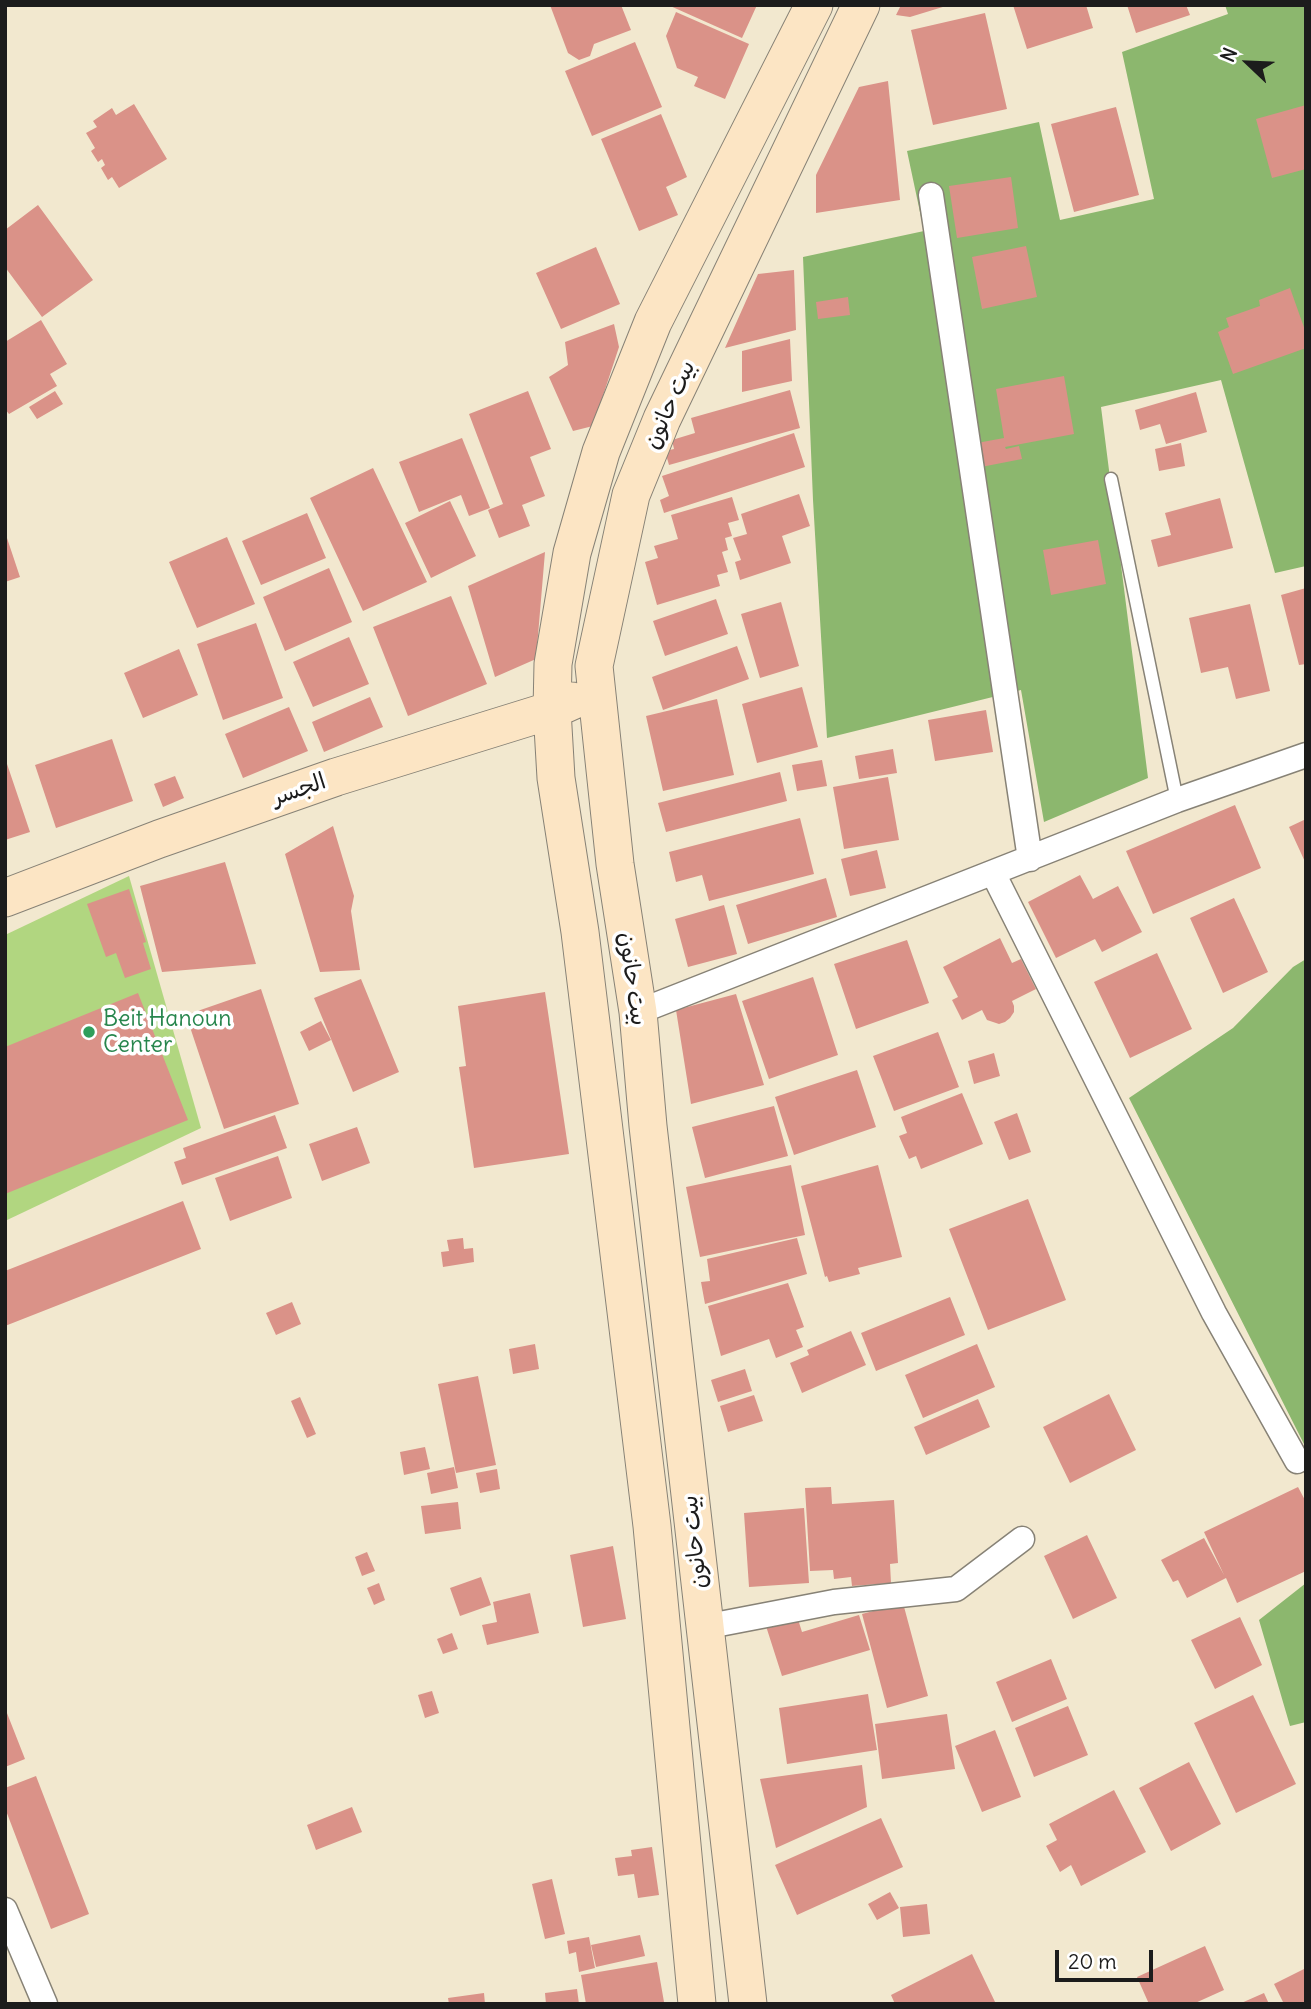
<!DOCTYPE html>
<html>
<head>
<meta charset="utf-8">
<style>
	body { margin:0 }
	#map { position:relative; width:1311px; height:2009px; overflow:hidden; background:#f2e8cf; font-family:Delius,sans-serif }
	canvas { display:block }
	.frame { position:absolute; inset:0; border:7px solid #1c1c1c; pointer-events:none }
	.north { position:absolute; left:1213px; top:28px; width:70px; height:70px; -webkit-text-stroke:5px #fff; paint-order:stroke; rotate:293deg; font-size:19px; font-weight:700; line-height:28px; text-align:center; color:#1c1c1c }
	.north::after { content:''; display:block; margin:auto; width:24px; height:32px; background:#1c1c1c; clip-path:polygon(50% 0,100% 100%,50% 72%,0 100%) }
	.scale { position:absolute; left:1055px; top:1950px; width:98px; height:32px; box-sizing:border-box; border:4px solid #1c1c1c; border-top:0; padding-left:9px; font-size:21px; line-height:24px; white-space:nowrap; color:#1c1c1c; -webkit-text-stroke:5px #fff; paint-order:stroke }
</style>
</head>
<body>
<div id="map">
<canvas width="1311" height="2009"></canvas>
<div class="frame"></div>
<div class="north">N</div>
<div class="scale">20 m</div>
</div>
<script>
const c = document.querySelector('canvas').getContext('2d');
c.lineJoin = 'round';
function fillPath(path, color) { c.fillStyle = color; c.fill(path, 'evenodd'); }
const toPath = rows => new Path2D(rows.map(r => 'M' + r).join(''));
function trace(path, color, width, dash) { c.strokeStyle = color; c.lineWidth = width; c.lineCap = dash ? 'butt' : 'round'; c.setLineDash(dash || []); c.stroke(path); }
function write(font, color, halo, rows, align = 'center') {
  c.font = font + ' Delius,"Playpen Sans Arabic",sans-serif'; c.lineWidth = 7; c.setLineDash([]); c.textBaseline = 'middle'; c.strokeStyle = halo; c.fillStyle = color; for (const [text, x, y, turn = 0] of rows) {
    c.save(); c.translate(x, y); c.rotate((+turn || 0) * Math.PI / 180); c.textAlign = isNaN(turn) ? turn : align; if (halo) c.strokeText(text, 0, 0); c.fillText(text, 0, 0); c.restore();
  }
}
const green = toPath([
	[129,876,201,1128,5,1221,5,935]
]);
const forest = toPath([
	[1225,5,1306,5,1306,566,1275,573,1221,380,1101,407,1148,778,1044,822,1021,690,827,738,813,500,803,257,924,231,907,151,1039,122,1060,220,1154,199,1122,52,1228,14],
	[1306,959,1306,1448,1129,1098,1233,1028,1293,967],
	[1306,1583,1306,1722,1290,1726,1259,1620]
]);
const building = toPath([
	[550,5,621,5,631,30,594,44,590,56,579,60,568,53],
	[668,5,757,5,742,38],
	[901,5,946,5,946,6,910,17,896,15],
	[1013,5,1086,5,1093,28,1027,49],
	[1127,5,1186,5,1190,15,1136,33],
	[676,12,749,44,725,99,694,86,698,77,677,68,666,36],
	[985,13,1007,109,933,125,911,30],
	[635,42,662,107,592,136,565,71],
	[888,81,900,200,816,213,816,175,859,87],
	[134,104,167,159,119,188,112,177,108,180,101,168,105,165,102,159,98,162,91,151,95,148,86,133,97,127,93,121,112,108,116,115],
	[1306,105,1306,169,1272,178,1256,119],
	[1116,107,1139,195,1074,212,1051,124],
	[661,114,687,177,666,187,678,215,639,231,601,139],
	[1011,177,1018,228,957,238,949,186],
	[38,205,93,280,42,317,5,267,5,230],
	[1026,246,1037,297,982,309,972,257],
	[596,247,620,304,561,329,536,273],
	[794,270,796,330,725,348,758,274],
	[1290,288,1306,333,1306,348,1233,374,1218,332,1229,327,1226,318,1260,306,1259,300],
	[848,297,850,315,818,319,816,302],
	[41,320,67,364,50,374,57,386,9,414,5,409,5,342],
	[614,324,619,347,593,426,573,431,549,377,568,365,565,342],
	[790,339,792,381,742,392,742,351],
	[1064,376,1074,434,1005,447,1006,449,1019,446,1022,459,981,467,977,443,1004,438,996,389],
	[790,390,800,428,669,465,665,451,674,449,672,440,695,433,691,418],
	[55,391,63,404,37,419,29,407],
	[528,391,551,449,530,457,545,496,522,505,530,526,499,538,488,510,503,504,469,414],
	[1196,392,1207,432,1166,444,1160,424,1140,430,1135,410],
	[794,433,805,467,664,513,660,500,669,496,662,476],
	[462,438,490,508,469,516,461,495,419,512,399,462],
	[1181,443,1185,466,1159,471,1155,449],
	[373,468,427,582,363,611,310,498],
	[799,494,810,526,782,536,791,563,740,580,735,562,741,560,733,538,747,534,741,514],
	[732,497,739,520,728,523,732,536,725,538,728,550,722,552,728,572,717,575,720,586,657,605,645,562,658,558,654,546,678,539,671,515],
	[1220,498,1233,548,1158,567,1151,540,1171,535,1165,513],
	[450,501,476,556,431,578,405,523],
	[307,513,326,558,261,585,242,541],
	[5,532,20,577,5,582],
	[227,537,255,604,197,628,169,562],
	[1098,540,1106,584,1051,595,1043,550],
	[545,552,536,659,495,677,468,586],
	[329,568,352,622,285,651,263,597],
	[1306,588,1306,664,1299,665,1281,595],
	[451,596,487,684,408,716,373,627],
	[716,599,728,634,665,656,653,621],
	[781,602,799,666,760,678,741,614],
	[1250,604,1270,691,1236,699,1228,667,1201,673,1189,618],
	[256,623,283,698,223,720,197,644],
	[349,637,369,684,313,707,293,662],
	[737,646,749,679,663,710,652,677],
	[179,649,198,695,143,718,124,673],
	[802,687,818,747,757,763,742,704],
	[370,697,383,727,324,752,312,722],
	[717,699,734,775,663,791,646,716],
	[289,707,308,751,243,778,225,734],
	[986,710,993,752,935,761,928,720],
	[112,739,133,801,56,828,35,765],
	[893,749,897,773,859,779,855,756],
	[5,758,30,832,5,840],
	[822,760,827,786,797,791,792,765],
	[780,772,787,801,666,832,658,803],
	[175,776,184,798,163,807,154,784],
	[888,777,899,840,844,849,833,787],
	[1235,805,1261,868,1153,914,1126,851],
	[800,818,814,874,709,901,702,875,676,882,669,852],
	[1306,819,1306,864,1289,827],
	[333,826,354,896,351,911,360,970,320,972,285,854],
	[877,850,886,888,850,896,841,859],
	[225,862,256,964,162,972,140,886],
	[1080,875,1093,899,1118,886,1142,932,1102,952,1095,939,1056,958,1028,902],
	[826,878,837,917,748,944,736,905],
	[129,889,146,942,143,943,151,969,125,978,116,953,106,957,87,904],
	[1234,898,1268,972,1223,993,1190,918],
	[724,905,737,954,688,967,675,919],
	[1000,938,1012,963,1021,959,1036,989,1012,1001,1014,1006,1014,1012,1010,1018,1005,1022,999,1024,987,1020,982,1010,962,1020,952,1000,958,997,943,967],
	[907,940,929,1003,856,1029,834,964],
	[1157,953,1192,1029,1130,1058,1094,982],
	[813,977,838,1055,769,1079,742,1001],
	[361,979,399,1072,353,1092,314,998],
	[261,989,299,1104,224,1129,186,1015],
	[545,992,569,1154,474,1168,459,1067,466,1066,458,1006],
	[138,993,188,1120,5,1194,5,1047],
	[736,994,764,1085,691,1104,676,1010],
	[321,1021,331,1040,309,1051,300,1032],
	[938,1032,959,1087,894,1111,873,1056],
	[994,1053,1000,1076,974,1084,968,1061],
	[857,1070,876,1127,794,1155,775,1097],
	[962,1093,983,1144,921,1169,916,1156,909,1159,899,1136,907,1133,901,1117],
	[774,1106,788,1156,705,1178,692,1127],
	[1017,1113,1031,1152,1009,1160,994,1122],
	[275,1115,287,1148,182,1185,174,1162,186,1158,183,1148],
	[357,1127,370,1163,322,1181,309,1144],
	[278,1156,292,1198,230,1221,215,1178],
	[791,1165,805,1235,700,1257,686,1187],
	[878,1165,902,1257,858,1268,860,1274,829,1282,827,1276,825,1277,801,1186],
	[1028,1199,1066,1300,988,1330,949,1229],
	[183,1201,201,1249,5,1326,5,1271],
	[463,1238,464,1249,473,1248,474,1262,443,1267,441,1252,449,1251,447,1240],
	[797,1238,807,1274,705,1304,701,1282,710,1281,707,1259],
	[788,1283,804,1327,796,1330,803,1347,776,1358,769,1339,721,1356,708,1306],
	[950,1297,965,1335,876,1371,861,1333],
	[292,1302,301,1324,276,1335,266,1313],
	[851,1331,866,1365,802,1393,790,1363,809,1355,807,1350],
	[535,1344,539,1369,513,1374,509,1349],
	[977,1344,995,1387,923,1418,905,1375],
	[745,1369,752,1391,718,1402,711,1380],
	[478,1376,496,1465,456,1473,438,1384],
	[1109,1394,1136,1450,1070,1483,1043,1427],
	[754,1395,763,1421,728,1432,720,1406],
	[300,1397,316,1434,307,1438,291,1401],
	[978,1399,990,1427,926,1455,914,1427],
	[425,1447,430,1469,404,1475,400,1452],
	[454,1467,458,1488,431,1494,427,1473],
	[497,1469,500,1489,480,1493,476,1473],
	[831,1487,832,1504,894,1500,898,1563,890,1564,891,1583,852,1586,851,1577,834,1579,833,1570,810,1571,805,1488],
	[1298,1487,1306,1502,1306,1571,1237,1603,1226,1578,1187,1598,1178,1580,1173,1582,1161,1560,1204,1538,1224,1575,1204,1532],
	[458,1502,461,1529,425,1534,421,1506],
	[804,1508,809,1583,749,1587,744,1513],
	[1087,1535,1117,1598,1073,1619,1044,1556],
	[613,1546,626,1619,583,1627,570,1555],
	[367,1552,375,1571,362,1576,355,1557],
	[481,1577,491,1605,460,1616,450,1588],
	[379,1583,385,1600,374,1605,367,1588],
	[530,1593,539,1633,487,1645,482,1625,497,1622,493,1602],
	[903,1603,928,1696,887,1708,862,1614],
	[796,1613,802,1632,859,1615,870,1650,782,1676,765,1623],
	[1240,1617,1262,1665,1215,1689,1191,1640],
	[452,1633,458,1649,443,1654,437,1639],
	[1051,1659,1067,1699,1012,1722,996,1682],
	[432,1691,439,1713,425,1718,418,1695],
	[868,1694,877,1750,787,1764,779,1708],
	[1253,1695,1296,1784,1236,1813,1194,1723],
	[1068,1706,1088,1755,1034,1777,1015,1728],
	[5,1708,25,1759,5,1767],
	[947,1714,955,1769,882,1779,875,1724],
	[995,1730,1021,1797,982,1812,955,1746],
	[1189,1762,1221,1824,1171,1851,1139,1788],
	[862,1765,867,1807,776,1848,760,1779],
	[36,1776,89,1914,51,1929,5,1808,5,1788],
	[1114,1790,1146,1852,1081,1886,1071,1865,1060,1872,1046,1846,1057,1840,1049,1824],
	[352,1807,362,1832,316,1850,307,1825],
	[881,1818,903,1867,797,1915,775,1865],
	[652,1847,659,1895,638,1898,634,1874,618,1876,615,1858,632,1856,631,1850],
	[552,1879,565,1934,545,1939,532,1884],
	[890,1892,899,1908,877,1920,868,1904],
	[927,1904,930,1934,903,1937,900,1907],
	[640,1935,645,1956,596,1967,591,1945],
	[589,1937,595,1968,579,1972,576,1952,569,1954,567,1941],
	[1205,1946,1224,1990,1193,2004,1149,2004,1137,1977],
	[972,1954,996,2004,895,2004,891,1995],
	[657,1962,664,2002,586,2004,581,1975],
	[1306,1968,1306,2004,1284,2004,1274,1984],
	[577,1989,579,2004,546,2004,545,1993],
	[484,1993,485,2004,449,2004,448,1998],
	[1264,1993,1269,2004,1239,2004]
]);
const lane = toPath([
	[1111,479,1177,800]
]);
const street = toPath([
	[931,195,1030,859],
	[993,873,1214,1313,1297,1461],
	[638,1012,1177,800,1306,755],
	[704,1627,834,1602,956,1589,1022,1539],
	[5,1910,45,2004]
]);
const secondary = toPath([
	[5,898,159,839,336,777,552,710,572,701],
	[697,2004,652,1526,580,932,556,778,552,710,553,664,572,553,601,452,653,322,814,5],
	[748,2004,648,1126,638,1012,615,864,594,666,631,495,662,419,861,5]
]);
const markers = [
	[89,1032,7,"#2e9e5b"]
];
const streetNames = [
	["بيت حانون",670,405,-66],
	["الجسر",299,790,-19],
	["بيت حانون",632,979,82],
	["بيت حانون",695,1542,-96]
];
const leisureNames = [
	["Beit Hanoun",103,1019],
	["Center",103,1045]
];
fillPath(green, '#b1d680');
fillPath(forest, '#8cb76e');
fillPath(building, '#da9288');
trace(lane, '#878276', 15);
trace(street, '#878276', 27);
trace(secondary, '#878276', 39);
trace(lane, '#fff', 12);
trace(street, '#fff', 24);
trace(secondary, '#fce5c4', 37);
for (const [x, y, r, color] of markers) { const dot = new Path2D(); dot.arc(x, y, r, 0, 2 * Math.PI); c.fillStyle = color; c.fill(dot); trace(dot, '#fff', 2.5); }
write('23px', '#1c1c1c', '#fff', streetNames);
write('23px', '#27864d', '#fff', leisureNames, 'left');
</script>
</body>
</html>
